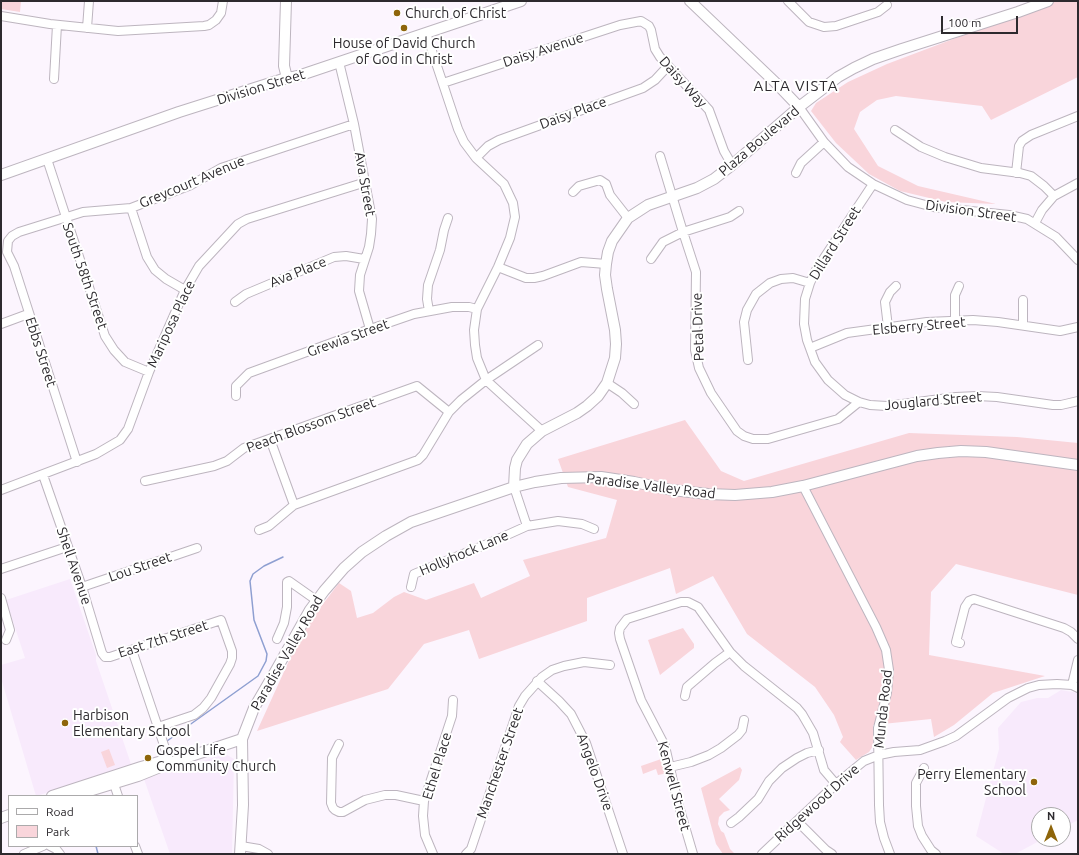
<!DOCTYPE html>
<html>
<head>
<meta charset="utf-8">
<style>
	body { margin:0 }
	#map { position:relative; width:1079px; height:855px; overflow:hidden; background:#fcf5fe; font-family:Ubuntu,sans-serif }
	canvas { display:block }
	.frame { position:absolute; inset:0; border:2px solid #2d2a2e; pointer-events:none }
	.legend { position:absolute; left:8px; top:795px; width:130px; height:52px; box-sizing:border-box; background:#fff; border:1px solid #abaaab; margin:0; padding:5px 7px; list-style:none; font-size:12px; color:#2d2a2e }
	.legend li { display:flex; align-items:center; gap:8px; height:20px }
	.legend b { width:20px; border:1px solid #abaaab }
	.north { position:absolute; left:1031px; top:807px; width:40px; height:40px; box-sizing:border-box; background:#fff; border:1px solid #abaaab; border-radius:50%; rotate:0deg; font-size:11px; font-weight:700; line-height:16px; text-align:center; color:#2d2a2e }
	.north::after { content:''; display:block; margin:auto; width:14px; height:18px; background:#8e650a; clip-path:polygon(50% 0,100% 100%,50% 72%,0 100%) }
	.scale { position:absolute; left:941px; top:16px; width:77px; height:18px; box-sizing:border-box; border:2px solid #2d2a2e; border-top:0; padding-left:5px; font-size:12px; line-height:14px; white-space:nowrap; color:#2d2a2e; -webkit-text-stroke:3px #fff; paint-order:stroke }
</style>
</head>
<body>
<div id="map">
<canvas width="1079" height="855"></canvas>
<div class="frame"></div>
<ul class="legend">
<li><b style="height:5px;background:#fff"></b>Road</li>
<li><b style="height:11px;background:#f9d5db"></b>Park</li>
</ul>
<div class="north">N</div>
<div class="scale">100 m</div>
</div>
<script>
const c = document.querySelector('canvas').getContext('2d');
c.lineJoin = 'round';
function fillPath(path, color) { c.fillStyle = color; c.fill(path, 'evenodd'); }
const toPath = rows => new Path2D(rows.map(r => 'M' + r).join(''));
function trace(path, color, width, dash) { c.strokeStyle = color; c.lineWidth = width; c.lineCap = dash ? 'butt' : 'round'; c.setLineDash(dash || []); c.stroke(path); }
function write(font, color, halo, rows, align = 'center') {
  c.font = font + ' Ubuntu,sans-serif'; c.lineWidth = 4; c.setLineDash([]); c.textBaseline = 'middle'; c.strokeStyle = halo; c.fillStyle = color; for (const [text, x, y, turn = 0] of rows) {
    c.save(); c.translate(x, y); c.rotate((+turn || 0) * Math.PI / 180); c.textAlign = isNaN(turn) ? turn : align; if (halo) c.strokeText(text, 0, 0); c.fillText(text, 0, 0); c.restore();
  }
}
const built = toPath([
	[70,579,96,655,96,661,132,767,36,796,1,678,1,665,25,658,6,600],
	[1061,690,1078,693,1078,820,1063,828,1063,815,1039,815,1039,839,1043,839,1015,854,1004,854,976,836,999,749,998,728,1021,702,1037,698,1048,698],
	[222,755,227,755,234,759,232,854,170,854,144,779]
]);
const green = toPath([
	[1,1,21,1,20,12,1,9],
	[1054,1,1078,1,1078,77,991,120,982,106,896,96,877,100,860,112,854,129,878,166,918,186,996,204,946,202,900,191,869,174,836,143,811,111,816,103,848,82,887,64],
	[685,420,721,471,744,481,909,433,1017,437,1078,443,1078,595,956,564,931,592,929,655,1045,676,993,693,954,725,934,737,931,719,873,725,873,746,869,752,856,760,840,742,843,737,834,715,815,687,747,634,713,576,676,594,670,568,587,598,587,621,479,659,469,630,424,644,388,689,257,731,303,630,339,583,351,591,357,618,373,613,394,597,404,592,426,600,474,583,481,598,530,576,523,560,606,538,617,500,568,487,558,459],
	[683,628,694,644,694,648,660,675,648,640],
	[109,749,115,765,107,768,101,752],
	[664,758,668,773,658,775,656,769,643,774,641,766],
	[740,767,742,770,739,780,719,799,730,810,724,812,719,817,718,824,721,831,724,833,730,849,735,854,723,854,716,844,701,788]
]);
const stream = toPath([
	[167,741,258,676,266,661,267,654,254,620,250,581,253,574,264,566,283,557],
	[96,846,98,854]
]);
const minor = toPath([
	[788,1,809,22,824,27,836,26,878,12,887,5],
	[1,16,50,24,118,31,204,26,209,25,216,20,221,13,223,1],
	[87,28,89,1],
	[426,33,458,129,464,142,476,158,504,184,513,203,515,217,510,238,498,267,477,309,474,330,475,345,477,358,486,380,542,431],
	[339,62,354,124,372,219,371,234,369,247,360,275,359,291,370,329],
	[54,79,57,25],
	[443,83,620,25,641,21,649,26,651,30,655,49,660,57,709,110,724,151,732,165],
	[799,107,824,142,848,167,873,184,907,200,933,207,1009,215,1027,219,1056,237,1078,260],
	[895,130,921,147,945,157,981,168,1020,173,1031,176,1044,186,1054,196],
	[660,156,683,232,696,272,695,350,699,368,711,393,737,431,744,436,753,439,768,439,838,419,859,402],
	[476,158,488,146,499,140,643,88,655,80,668,66],
	[47,159,105,336,114,350,125,362,149,372],
	[796,173,801,163,824,142],
	[1016,173,1019,146,1022,141,1031,135,1078,116],
	[873,184,816,270,810,283,805,299,804,324,807,340,815,362,828,380,845,395,859,402,870,405,887,406,956,397,977,396,997,397,1053,405,1061,405,1078,401],
	[573,192,579,186,600,180,606,184,610,195,628,218],
	[131,208,147,257,155,270,166,279,185,290],
	[1035,223,1042,210,1054,196,1078,183],
	[651,259,663,242,683,232,730,217,739,211],
	[498,267,526,278,534,278,543,276,581,262,606,264],
	[1023,300,1023,325],
	[235,302,246,294,334,257,346,256,364,259],
	[429,311,427,299,428,285,440,250,444,230,448,218],
	[955,321,955,295,959,286],
	[1,324,28,314],
	[888,327,885,302,890,292,896,286],
	[810,348,847,333,927,322,973,320,998,322,1060,331,1078,327],
	[748,360,744,322,747,310,756,294,770,283,781,279,793,278,810,283],
	[607,383,622,393,634,404],
	[236,396,236,386,249,373,356,334,414,314,452,307,469,307,477,309],
	[270,439,294,505],
	[77,462,14,266,7,252,8,241,12,236,19,232,83,212,131,208,191,185,221,168,354,124],
	[43,475,82,587,102,653,105,657,110,657,221,620,232,651,232,658,230,664,211,698,203,708,194,715,158,727],
	[145,481,214,466,227,461,244,448,417,386,449,412],
	[803,486,876,627,886,650,889,670,887,693,878,728,879,805,880,822,884,838,890,854],
	[514,487,527,526],
	[1,490,96,454,120,440,128,429,149,372,185,290,199,266,238,224,247,219,366,182],
	[259,530,269,526,294,505,418,460,423,455,449,412,461,400,486,380,538,345],
	[1,569,67,547],
	[82,587,197,548],
	[411,587,414,574,487,544,527,526,558,521,582,524,594,529],
	[1,598,10,630,6,640],
	[277,639,284,623,287,607,287,582,289,581,316,600],
	[960,643,956,642,965,607,969,601,974,599,1064,628,1071,632,1078,639],
	[132,650,170,763],
	[537,681,559,701,571,714,586,743,623,854],
	[1072,685,1078,660],
	[685,696,687,687,715,663,730,652],
	[339,744,332,758,331,803,333,808,335,810,339,812,343,812,365,800,385,795,396,795,424,801],
	[670,767,691,762,709,755,721,748,738,735,742,730,744,720],
	[924,768,916,783,916,806,918,826,922,836,931,850,936,854],
	[112,778,118,796],
	[797,821,826,850,832,854],
	[731,823,739,817,758,799,769,781,782,768,797,758,807,753,819,750],
	[50,846,56,849,60,854],
	[135,846,138,854],
	[241,846,259,849,268,854],
	[24,854,43,846],
	[433,854,425,835,423,816,424,801,452,716,453,700],
	[466,854,471,849,519,706,525,696,542,677,552,670,564,666,584,662,610,665],
	[693,854,678,803,665,746,641,700,620,639,619,633,620,628,627,619,681,602,688,602,698,607,730,652,744,666,797,708,802,714,813,733,824,770,836,784],
	[762,854,836,784,864,761,879,755,894,752,920,750,945,741,956,736,1008,698,1028,688,1039,685,1057,684,1072,685,1078,688]
]);
const major = toPath([
	[286,1,284,66,287,78],
	[690,1,778,85,799,107],
	[1,175,179,112,283,79,298,76,521,1],
	[514,487,515,468,517,460,527,444,542,431,577,413,587,406,598,396,607,383,615,358,616,344,615,330,607,289,605,275,606,264,608,252,612,241,628,218,648,205,697,188,714,179,732,165,799,107,838,77,854,68,873,59,902,49,1018,12,1048,1],
	[52,796,141,767,162,761,164,761],
	[73,796,138,776,170,763,242,739],
	[1,818,9,815],
	[240,854,243,805,242,739,254,708,275,672,310,610,324,591,344,568,362,552,386,536,411,522,514,487,535,482,561,478,601,477,634,482,672,490,708,494,735,495,772,492,803,486,917,456,938,453,961,451,986,452,1078,465]
]);
const markers = [
	[397,13,4,"#8e650a"],
	[404,28,4,"#8e650a"],
	[65,723,4,"#8e650a"],
	[148,758,4,"#8e650a"],
	[1034,782,4,"#8e650a"]
];
const poiNames = [
	["Church of Christ",405,13],
	["House of David Church",404,43,"center"],
	["of God in Christ",404,59,"center"],
	["Harbison",73,715],
	["Elementary School",73,731],
	["Gospel Life",156,750],
	["Community Church",156,766],
	["Perry Elementary",1026,774,"right"],
	["School",1026,790,"right"]
];
const streetNames = [
	["Daisy Avenue",543,50,-18],
	["Daisy Way",683,82,48],
	["Division Street",261,87,-17],
	["Daisy Place",573,113,-20],
	["Plaza Boulevard",759,141,-40],
	["Greycourt Avenue",192,182,-23],
	["Ava Street",365,184,80],
	["Division Street",971,211,8],
	["Dillard Street",835,243,-58],
	["Ava Place",298,272,-22],
	["South 58th Street",85,276,71],
	["Mariposa Place",171,324,-65],
	["Elsberry Street",919,326,-5],
	["Petal Drive",698,327,-92],
	["Grewia Street",348,338,-20],
	["Ebbs Street",41,352,72],
	["Jouglard Street",933,401,-5],
	["Peach Blossom Street",311,425,-20],
	["Paradise Valley Road",651,486,7],
	["Hollyhock Lane",464,553,-23],
	["Shell Avenue",74,566,71],
	["Lou Street",140,567,-19],
	["East 7th Street",163,639,-18],
	["Paradise Valley Road",287,653,-60],
	["Munda Road",883,709,-84],
	["Manchester Street",500,763,-71],
	["Ethel Place",437,766,-73],
	["Angelo Drive",595,772,70],
	["Kenwell Street",674,786,75],
	["Ridgewood Drive",817,803,-42]
];
const neighbourhoodNames = [
	["ALTA VISTA",796,86]
];
fillPath(built, '#f8eafc');
fillPath(green, '#f9d5db');
trace(stream, '#8e9fd1', 1.5);
trace(minor, '#bdb5bf', 10);
trace(major, '#bdb5bf', 12);
trace(minor, '#fff', 8);
trace(major, '#fff', 10);
for (const [x, y, r, color] of markers) { const dot = new Path2D(); dot.arc(x, y, r, 0, 2 * Math.PI); c.fillStyle = color; c.fill(dot); trace(dot, '#fff', 1.5); }
write('14px', '#2d2a2e', '#fff', poiNames, 'left');
write('14px', '#2d2a2e', '#fff', streetNames);
c.letterSpacing = '1px';
write('15px', '#2d2a2e', '#fff', neighbourhoodNames);
c.letterSpacing = '0px';
</script>
</body>
</html>
